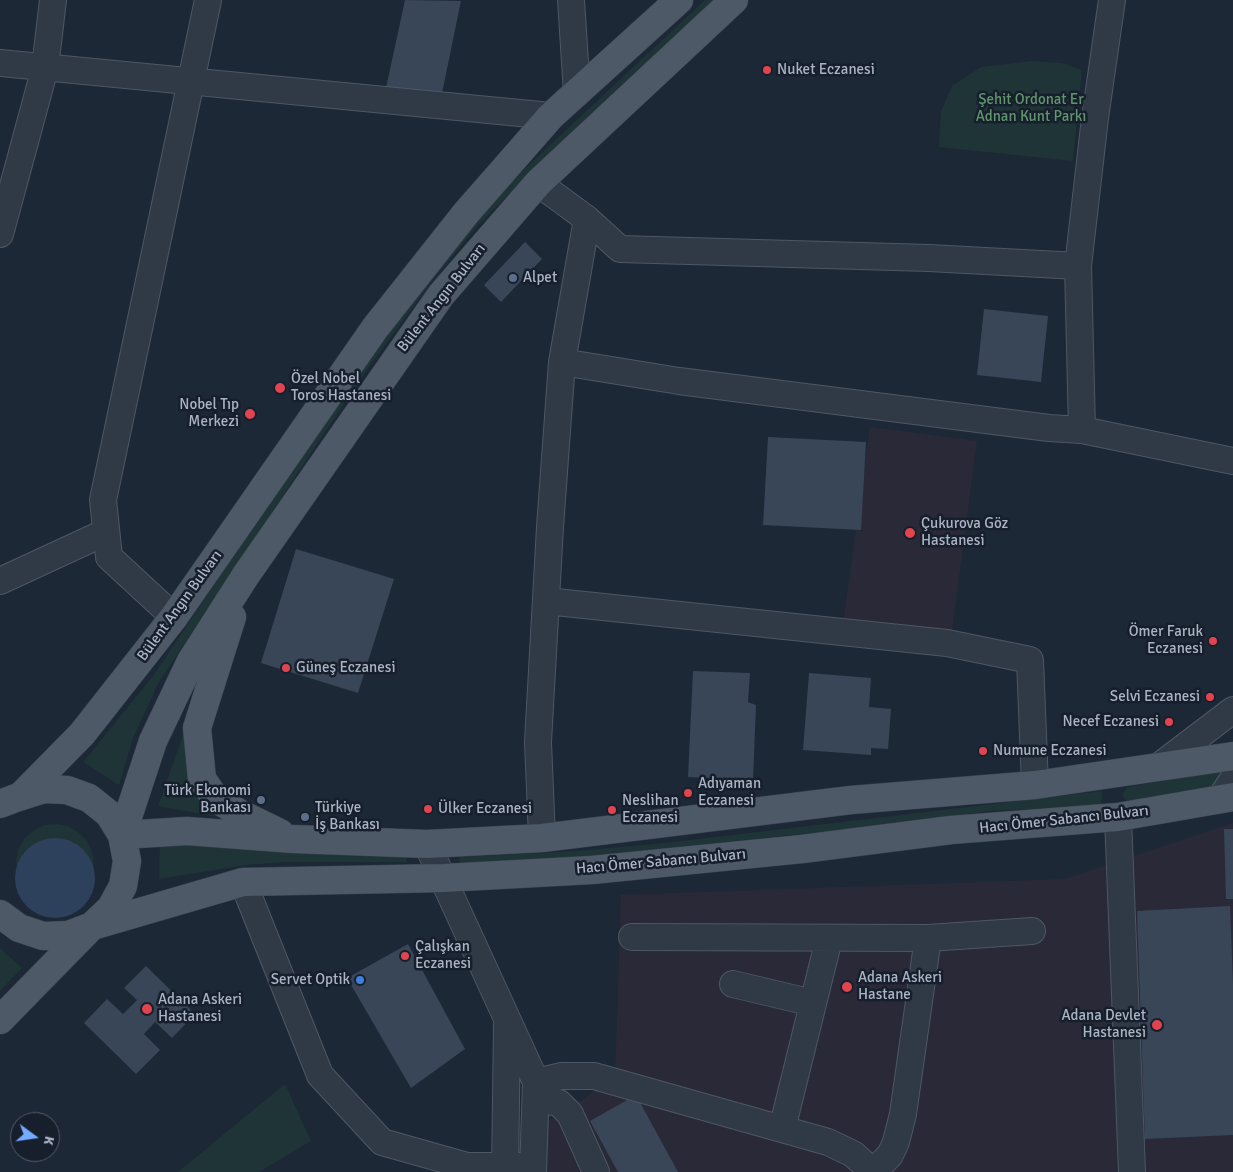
<!DOCTYPE html>
<html>
<head>
<meta charset="utf-8">
<style>
	body { margin:0 }
	#map { position:relative; width:1233px; height:1172px; overflow:hidden; background:#1d2836; font-family:Signika,sans-serif }
	canvas { display:block }
	.north { position:absolute; left:10px; top:1112px; width:50px; height:50px; box-sizing:border-box; background:#161f2b; border:1px solid #515b68; border-radius:50%; rotate:104deg; font-size:14px; font-weight:700; line-height:20px; text-align:center; color:#aab4c4 }
	.north::after { content:''; display:block; margin:auto; width:18px; height:22px; background:#74aaff; clip-path:polygon(50% 0,100% 100%,50% 72%,0 100%) }
</style>
</head>
<body>
<div id="map">
<canvas width="1233" height="1172"></canvas>
<div class="north">K</div>
</div>
<script>
const c = document.querySelector('canvas').getContext('2d');
c.lineJoin = 'round';
function fillPath(path, color) { c.fillStyle = color; c.fill(path, 'evenodd'); }
const toPath = rows => new Path2D(rows.map(r => 'M' + r).join(''));
function trace(path, color, width, dash) { c.strokeStyle = color; c.lineWidth = width; c.lineCap = dash ? 'butt' : 'round'; c.setLineDash(dash || []); c.stroke(path); }
function write(font, color, halo, rows, align = 'center') {
  c.font = font + ' Signika,sans-serif'; c.lineWidth = 5; c.setLineDash([]); c.textBaseline = 'middle'; c.strokeStyle = halo; c.fillStyle = color; for (const [text, x, y, turn = 0] of rows) {
    c.save(); c.translate(x, y); c.rotate((+turn || 0) * Math.PI / 180); c.textAlign = isNaN(turn) ? turn : align; if (halo) c.strokeText(text, 0, 0); c.fillText(text, 0, 0); c.restore();
  }
}
const medical = toPath([
	[870,427,977,441,951,638,843,624],
	[1233,823,1233,1172,539,1172,538,1128,615,1078,621,895,1065,879]
]);
const green = toPath([
	[705,0,715,0,537,166,478,225,433,280,365,372,159,682,133,738,119,785,83,762,153,676,360,367,473,221,533,161],
	[1032,61,1062,63,1082,70,1073,161,939,147,941,111,952,86,981,67],
	[187,724,234,820,158,806],
	[1222,771,1216,786,1128,803,1122,794,1128,787],
	[1102,791,1101,806,991,811,867,827,574,858,460,864,459,857,577,851,674,842],
	[56,824,68,826,78,832,87,841,92,852,94,863,92,876,19,876,16,863,18,850,24,839,33,831,44,825],
	[160,842,406,853,406,862,286,862,246,865,159,879],
	[0,948,22,968,0,991],
	[285,1084,311,1141,259,1172,178,1172]
]);
const water = toPath([
	'15 878a40 40 0 1 1 80 0a40 40 0 1 1-80 0Z'
]);
const building = toPath([
	[405,0,461,1,441,98,386,88],
	[525,242,542,259,501,302,484,285],
	[984,309,1048,316,1041,382,977,375],
	[768,437,866,442,861,530,763,525],
	[296,549,394,579,358,693,261,663],
	[693,671,750,673,748,702,756,705,753,780,688,777],
	[809,673,871,678,869,707,891,709,888,749,871,748,871,755,803,750],
	[1224,829,1233,829,1233,899,1226,899],
	[1230,906,1233,984,1233,1135,1145,1139,1137,911],
	[408,944,465,1049,411,1088,347,978],
	[146,966,195,1014,172,1038,155,1022,144,1034,160,1050,136,1074,84,1023,107,999,123,1014,137,1000,124,988],
	[636,1095,678,1172,618,1172,590,1121]
]);
const minor = toPath([
	[571,0,577,93],
	[1112,0,1095,118,1078,266,1082,430,1233,461],
	[0,63,551,116],
	[538,183,587,219,620,249,929,258,1078,266],
	[0,234,45,68,53,0],
	[562,362,679,381,1049,428,1082,430],
	[0,581,106,532],
	[546,601,947,643,1030,660,1035,785],
	[174,617,109,557,103,500,208,0],
	[1158,767,1233,710],
	[1220,799,1233,779],
	[1118,817,1132,1172],
	[542,838,538,742,550,527,562,362,587,219],
	[427,844,536,1082,533,1172],
	[243,882,320,1075,382,1142,467,1166,533,1166],
	[632,937,928,938,1032,931],
	[733,984,813,1003],
	[536,1082,562,1076,594,1076,828,1142,853,1154,873,1172],
	[536,1099,559,1103,570,1114,596,1172],
	[782,1129,829,939],
	[505,1172,507,1026],
	[873,1172,890,1155,896,1142,903,1114,928,938]
]);
const major = toPath([
	[232,617,197,728,202,779,215,798,239,813,280,833],
	[0,804,21,796,82,734,174,617,375,328,466,213,551,116,679,0],
	[122,835,187,831,293,839,427,844,542,838,851,800,1035,785,1233,756],
	[122,835,153,741,191,661,246,575,441,295,538,183,734,0],
	[0,914,19,928,43,936,68,935,92,926,111,908,123,886,127,861,122,835,109,814,89,798,67,790,44,789,19,797],
	[0,1020,92,926,243,882,444,878,592,870,802,849,951,830,1118,817,1233,797]
]);
const markers = [
	[767,70,5,"#e0444e"],
	[513,278,5,"#5c6f8a"],
	[280,388,6,"#e0444e"],
	[250,414,6,"#e0444e"],
	[910,533,6,"#e0444e"],
	[1213,641,5,"#e0444e"],
	[286,668,5,"#e0444e"],
	[1210,697,5,"#e0444e"],
	[1169,722,5,"#e0444e"],
	[983,751,5,"#e0444e"],
	[688,793,5,"#e0444e"],
	[261,800,5,"#5c6f8a"],
	[428,809,5,"#e0444e"],
	[612,810,5,"#e0444e"],
	[305,817,5,"#5c6f8a"],
	[405,956,5,"#e0444e"],
	[360,980,5,"#3f7fe0"],
	[847,987,6,"#e0444e"],
	[147,1009,6,"#e0444e"],
	[1157,1025,6,"#e0444e"]
];
const poiNames = [
	["Nuket Eczanesi",777,70],
	["Alpet",523,278],
	["Özel Nobel",291,379],
	["Toros Hastanesi",291,396],
	["Nobel Tıp",239,405,"right"],
	["Merkezi",239,422,"right"],
	["Çukurova Göz",921,524],
	["Hastanesi",921,541],
	["Ömer Faruk",1203,632,"right"],
	["Eczanesi",1203,649,"right"],
	["Güneş Eczanesi",296,668],
	["Selvi Eczanesi",1200,697,"right"],
	["Necef Eczanesi",1159,722,"right"],
	["Numune Eczanesi",993,751],
	["Adıyaman",698,784],
	["Eczanesi",698,801],
	["Türk Ekonomi",251,791,"right"],
	["Bankası",251,808,"right"],
	["Neslihan",622,801],
	["Eczanesi",622,818],
	["Türkiye",315,808],
	["İş Bankası",315,825],
	["Ülker Eczanesi",438,809],
	["Çalışkan",415,947],
	["Eczanesi",415,964],
	["Adana Askeri",858,978],
	["Hastane",858,995],
	["Servet Optik",350,980,"right"],
	["Adana Askeri",158,1000],
	["Hastanesi",158,1017],
	["Adana Devlet",1146,1016,"right"],
	["Hastanesi",1146,1033,"right"]
];
const parkNames = [
	["Şehit Ordonat Er",1031,100],
	["Adnan Kunt Parkı",1031,117]
];
const streetNames = [
	["Bülent Angın Bulvarı",442,298,-52],
	["Bülent Angın Bulvarı",180,606,-54],
	["Hacı Ömer Sabancı Bulvarı",1064,820,-6],
	["Hacı Ömer Sabancı Bulvarı",661,862,-5]
];
fillPath(medical, '#2a2937');
fillPath(green, '#1f3437');
fillPath(water, '#2d415d');
fillPath(building, '#384657');
trace(minor, '#4e5765', 28);
trace(major, '#3a4350', 29);
trace(minor, '#303a46', 26);
trace(major, '#4e5967', 28);
for (const [x, y, r, color] of markers) { const dot = new Path2D(); dot.arc(x, y, r, 0, 2 * Math.PI); c.fillStyle = color; c.fill(dot); trace(dot, '#161f2b', 2); }
write('15px', '#aab4c4', '#161f2b', poiNames, 'left');
write('15px', '#61956d', '#161f2b', parkNames);
write('15px', '#aab4c4', '#161f2b', streetNames);
</script>
</body>
</html>
